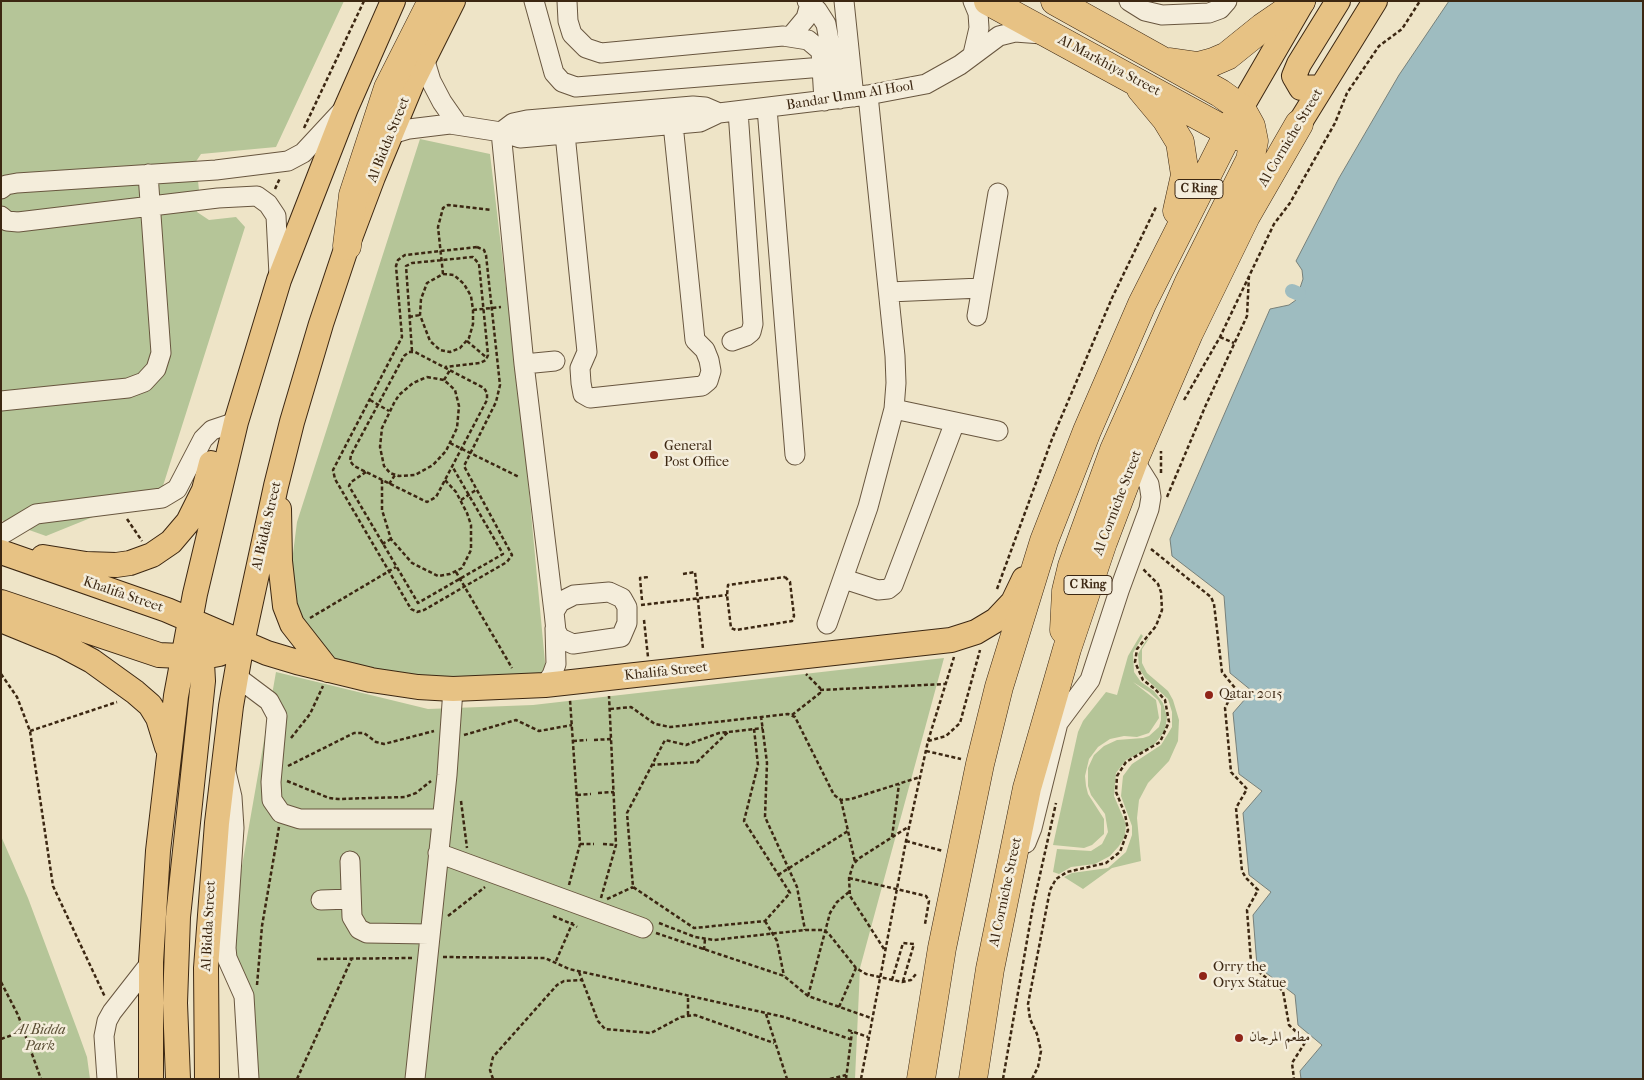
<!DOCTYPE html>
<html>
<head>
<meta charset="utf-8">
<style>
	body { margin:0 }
	#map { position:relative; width:1644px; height:1080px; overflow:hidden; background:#eee4c7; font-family:"IM FELL French Canon",serif }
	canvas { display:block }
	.frame { position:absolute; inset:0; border:2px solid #3c2712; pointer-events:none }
</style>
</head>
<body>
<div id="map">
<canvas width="1644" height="1080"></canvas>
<div class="frame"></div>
</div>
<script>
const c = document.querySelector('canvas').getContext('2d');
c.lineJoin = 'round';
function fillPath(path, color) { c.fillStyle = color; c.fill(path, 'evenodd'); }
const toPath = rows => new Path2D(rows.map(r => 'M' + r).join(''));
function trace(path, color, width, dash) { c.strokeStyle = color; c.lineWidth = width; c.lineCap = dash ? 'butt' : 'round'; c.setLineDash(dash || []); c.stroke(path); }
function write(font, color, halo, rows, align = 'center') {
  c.font = font + ' "IM FELL French Canon",Amiri,serif'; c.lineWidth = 5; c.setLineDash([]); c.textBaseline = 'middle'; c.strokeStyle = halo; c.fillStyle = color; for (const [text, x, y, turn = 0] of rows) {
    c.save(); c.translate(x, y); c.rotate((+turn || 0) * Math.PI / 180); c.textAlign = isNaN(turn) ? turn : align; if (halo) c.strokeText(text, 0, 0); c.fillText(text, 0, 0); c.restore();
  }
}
const green = toPath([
	[1,1,344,1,276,147,201,154,193,166,197,171,200,200,197,212,209,220,236,217,245,227,162,489,46,536,1,520],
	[420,139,490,154,524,438,546,673,464,678,401,675,344,665,309,640,289,585,297,522],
	[1141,634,1143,636,1133,653,1134,672,1141,682,1154,691,1163,703,1167,717,1165,731,1153,746,1126,760,1116,773,1114,796,1126,824,1125,836,1119,846,1110,856,1095,864,1071,867,1059,874,1053,872,1057,849,1091,851,1102,844,1108,832,1105,814,1091,795,1088,786,1088,768,1094,755,1104,746,1117,740,1143,738,1149,736,1159,727,1161,720,1161,706,1158,700,1149,692,1133,682,1156,700,1159,718,1149,733,1137,737,1124,736,1110,739,1098,747,1089,759,1085,776,1086,786,1088,794,1104,819,1104,834,1092,845,1084,848,1053,845,1078,732,1083,721,1106,692,1117,695,1128,656],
	[1150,637,1142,649,1142,663,1147,673,1168,691,1173,700,1179,720,1178,741,1169,761,1148,783,1139,800,1137,818,1141,861,1112,868,1083,889,1064,877,1072,873,1108,868,1126,852,1132,835,1132,826,1121,796,1123,776,1132,764,1161,745,1172,727,1172,712,1168,699,1145,678,1139,668,1138,654,1145,642],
	[944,658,860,968,855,1079,255,1079,232,923,276,672,428,709,533,705],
	[1,836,28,898,78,1032,87,1057,90,1079,1,1079]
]);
const water = toPath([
	[1449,1,1643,1,1643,1079,1301,1079,1300,1071,1322,1045,1298,1025,1295,995,1257,966,1253,915,1271,892,1249,875,1243,813,1262,791,1239,774,1233,713,1252,691,1230,673,1224,596,1172,556,1170,539,1270,309,1289,305,1296,300,1303,279,1302,270,1296,261,1339,178,1399,75,1449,1]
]);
const canal = toPath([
	[1292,291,1299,294]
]);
const path = toPath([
	[304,128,364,1],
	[275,189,280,178],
	[477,247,484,250,486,255,500,385,496,402,464,466,512,555,507,562,424,610,417,612,411,609,335,479,333,470,402,337,396,266,398,260,405,255,477,247],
	[443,274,454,275,464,284,471,296,473,310,473,324,469,338,460,348,450,352,440,350,430,341,420,315,421,299,427,283,443,274],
	[443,274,438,227,443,208,448,205,491,210],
	[473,310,501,307],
	[409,317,420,315],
	[1220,337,1234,343],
	[467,341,487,358],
	[412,351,406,266,412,263,473,257,479,264,488,355,486,360,480,363,445,367],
	[409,352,415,352,484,388,487,393,487,400,436,497,427,502,354,466,350,461,351,455,404,356,409,352],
	[427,377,444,380,455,390,459,406,457,428,446,451,433,465,415,475,399,476,390,473,384,466,380,447,382,428,394,403,399,395,413,383,427,377],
	[444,380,450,370],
	[370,400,389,411],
	[1184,400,1220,337,1274,224,1290,203,1335,123,1347,93,1379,46,1402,29,1420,1],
	[450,443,519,477],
	[366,472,351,482,349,486,418,603,503,554,452,466],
	[1161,473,1161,451],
	[382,480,382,510,391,539,412,563,438,576,450,574,462,568,471,550,471,525,467,513,456,492,445,480],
	[389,484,395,475],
	[1167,497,1205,407,1247,316,1249,275],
	[461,500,476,490],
	[127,519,142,541],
	[382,544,391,539],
	[1151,549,1211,597,1214,604,1222,672,1235,688,1225,708,1231,772,1247,789,1236,808,1242,871,1246,878,1258,890,1247,910,1251,962,1254,968,1283,991,1289,1025,1306,1041,1292,1063,1294,1079],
	[456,572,512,668],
	[683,574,695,572,703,649],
	[785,577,790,582,794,616,792,621,736,630,731,628,727,595,728,585,785,577],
	[997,589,1052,439,1112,298,1156,207],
	[642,600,640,578,649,577],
	[641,605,727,595],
	[310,618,396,567],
	[644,620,648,657],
	[1,674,17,697,30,731,53,886,105,997],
	[820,690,945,684],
	[610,709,631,707,655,724,670,727,788,714,795,717,834,795,841,800,851,799,920,777],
	[792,715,820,693,820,688,806,674],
	[761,716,767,763,765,817,797,887,805,930],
	[754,729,758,765,744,821,790,893,765,921,694,928,633,887,627,813,665,740,686,745,719,733,763,728],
	[30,731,117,702],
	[464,735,516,720,539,731,572,725],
	[291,738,310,714,323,686],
	[594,740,611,739],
	[573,741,587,740],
	[928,741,946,736,960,723,980,650],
	[926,751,961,759],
	[651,765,697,762,728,732],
	[288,766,354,733,364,733,376,742,384,744,434,731],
	[287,781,329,798,338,799,405,797,416,793,431,781],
	[598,793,614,792],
	[577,795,591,794],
	[841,800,855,862],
	[461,801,467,848],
	[892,837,899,784],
	[906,841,943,851],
	[580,844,594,844],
	[603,844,616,845],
	[778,875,848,831],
	[849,878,926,896,929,901,925,924],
	[569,885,580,844,570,700],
	[601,898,616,845,609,696],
	[607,899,633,887],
	[448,916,485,887],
	[553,916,572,924,572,922],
	[765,921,777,941,784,976],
	[659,923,695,937,714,940,805,930,824,930,829,934,856,968,866,974,902,982,911,980,916,974],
	[656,933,784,976,808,996,871,1018],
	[884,949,850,896,849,878,853,865,858,859,908,827],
	[704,950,705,939],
	[443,957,545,958,569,969,784,1017,850,1039],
	[317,959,412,958],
	[556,961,572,924,577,927],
	[579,972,598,1021,605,1029,651,1033,681,1017,695,1015,774,1043],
	[892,980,903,943,914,944,903,981],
	[1,982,18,1015,41,1079],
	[257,985,262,926,279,827],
	[808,996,830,913,837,902,849,892],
	[839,1007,856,968],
	[766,1014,787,1079],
	[688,1015,688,996],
	[848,1030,868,1037],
	[1,1039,24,1031],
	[297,1079,352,958],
	[493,1079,490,1070,493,1057,557,985,564,981,582,980],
	[830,1079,846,1075],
	[846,1079,852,1032],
	[861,1079,906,841,928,741,954,657],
	[1003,1079,1033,906,1056,803],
	[1032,1079,1038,1067,1041,1051,1037,1034,1030,1019,1028,1004,1050,890,1056,879,1067,872,1106,863,1120,852,1128,830,1125,814,1116,792,1117,776,1126,762,1160,742,1169,722,1165,700,1155,689,1143,680,1135,662,1137,649,1156,626,1162,610,1161,592,1158,584,1143,569]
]);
const minor = toPath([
	[534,1,554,73,562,82,576,87,823,67],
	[567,1,568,21,572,34,586,48,601,53,783,36,808,40,821,51,824,101],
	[807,1,817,10,826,24,840,99],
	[844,1,854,97],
	[973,1,978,13,979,28,973,54],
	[1129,1,1145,11,1162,15,1209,13,1220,9,1227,1],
	[791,36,806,18,810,4],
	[424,58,431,81,442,102,458,125],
	[767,108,795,455],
	[501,132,524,364,554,612],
	[501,132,513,123,527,120,693,106,705,107,719,113],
	[392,134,409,129,450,124,501,132,520,138,700,122,719,113,868,95,926,84,960,65,999,36,1015,32,1042,34],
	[565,134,587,352,580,368,581,383,583,394,590,398,702,386,708,381,711,371,709,360,705,350,695,340,673,124],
	[1,189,6,185,17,183,216,170,288,161,303,153,342,111],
	[1,216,7,221,18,222,218,198,257,196,268,204,276,216,279,275],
	[889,292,981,288],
	[977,316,998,193],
	[732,341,746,336,751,332,753,324,738,111],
	[524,364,555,361],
	[1,401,128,388,144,382,156,369,161,353,148,174],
	[894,409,998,431],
	[1,535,36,514,162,498,177,489,203,439,212,430,236,422],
	[844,579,878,590,888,589,893,585,955,422],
	[609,592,622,598,627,607,627,623,621,637,573,644,560,638,556,631,554,612,560,602,574,595,609,592],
	[827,624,868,507,894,409,896,383,895,356,868,95],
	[237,677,269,701,277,716,271,782,272,800,281,813,300,819,442,819],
	[545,685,552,675,556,664,555,628],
	[226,772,232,797,234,828,226,948,227,958,244,996,249,1079],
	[1026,843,1032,828,1058,723,1090,680,1119,591,1149,509,1151,497,1149,484,1134,460],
	[438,853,643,928],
	[350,861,352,917,359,929,367,933,429,934],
	[321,900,351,899],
	[107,1079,104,1036,107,1021,112,1012,151,962],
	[415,1079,447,775,453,689]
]);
const major = toPath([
	[1321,87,1301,88,1294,76,1299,64,1338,1],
	[1241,108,1303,1],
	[1299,124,1375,1],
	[279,509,280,561,285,606,292,624,328,670],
	[1,552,167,610,267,653,297,662,371,680,418,687,453,689,545,685,951,640,976,632,996,620,1013,602,1024,579],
	[43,557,86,564,116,565,130,563,152,555,171,542,188,522,204,490,211,463],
	[1,602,159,655,203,657,219,654,242,643],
	[1,620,62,645,92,661,135,692,150,705,158,718,167,747],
	[151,1079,151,962,158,851,176,696,195,594,236,422,279,280,346,108,393,1],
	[178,1079,175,1003,178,917,203,681,201,644,191,621],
	[207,1079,206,968,217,823,231,706,242,643,276,486,292,422,321,324,347,246,373,177,413,81,453,1]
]);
const highway = toPath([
	[988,1,1228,132,1246,139],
	[1055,1,1220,93,1241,108,1251,126,1254,141,1250,160,1189,282,1114,450,1072,566,1066,591,1064,630],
	[1170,62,1198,66,1213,62,1227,56,1263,27,1301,1],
	[1141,89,1166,119,1180,142,1185,175,1177,211],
	[347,246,353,195,388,88,432,1],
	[921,1079,942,948,980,764,999,687,1044,541,1087,431,1142,304,1241,108],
	[973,1079,990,969,1027,788,1067,649,1103,542,1134,460,1189,333,1246,216,1299,124]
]);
const markers = [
	[654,455,5,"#8f2418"],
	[1209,695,5,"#8f2418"],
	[1203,976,5,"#8f2418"],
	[1239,1038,5,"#8f2418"]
];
const shields = [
	[1199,189,48],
	[1088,585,48]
];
const shieldNames = [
	["C Ring",1199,189],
	["C Ring",1088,585]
];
const streetNames = [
	["Al Markhiya Street",1109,66,28],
	["Bandar Umm Al Hool",850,96,-9],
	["Al Corniche Street",1291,138,-59],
	["Al Bidda Street",389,140,-68],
	["Al Corniche Street",1118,503,-69],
	["Al Bidda Street",267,526,-77],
	["Khalifa Street",123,595,19],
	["Khalifa Street",666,672,-6],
	["Al Corniche Street",1006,892,-78],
	["Al Bidda Street",209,926,-87]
];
const poiNames = [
	["General",664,447],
	["Post Office",664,463],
	["Qatar 2015",1219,695],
	["Orry the",1213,968],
	["Oryx Statue",1213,984],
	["مطعم المرجان",1249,1038]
];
const parkNames = [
	["Al Bidda",40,1031],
	["Park",40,1047]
];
fillPath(green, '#b5c598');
fillPath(water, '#9ebcc0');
trace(water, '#77807a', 1);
trace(canal, '#9ebcc0', 14);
trace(minor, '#68563f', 21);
trace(major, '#3c2712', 26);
trace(highway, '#3c2712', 29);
trace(path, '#3c2712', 2.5, [4, 2.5]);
trace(minor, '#f4eddb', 19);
trace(major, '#e7c284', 24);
trace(highway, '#e7c284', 28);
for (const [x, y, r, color] of markers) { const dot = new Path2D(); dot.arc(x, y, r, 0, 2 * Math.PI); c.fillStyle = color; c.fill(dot); trace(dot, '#f4eddb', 2); }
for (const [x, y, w] of shields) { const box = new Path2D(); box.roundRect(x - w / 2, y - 9.5, w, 19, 4); c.fillStyle = '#f4eddb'; c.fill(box); trace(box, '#3c2712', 1); }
write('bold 12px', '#3c2712', null, shieldNames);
write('14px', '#3c2712', '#f4eddb', streetNames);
write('14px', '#3c2712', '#f4eddb', poiNames, 'left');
write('italic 14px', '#5a4e34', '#f4eddb', parkNames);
</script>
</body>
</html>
